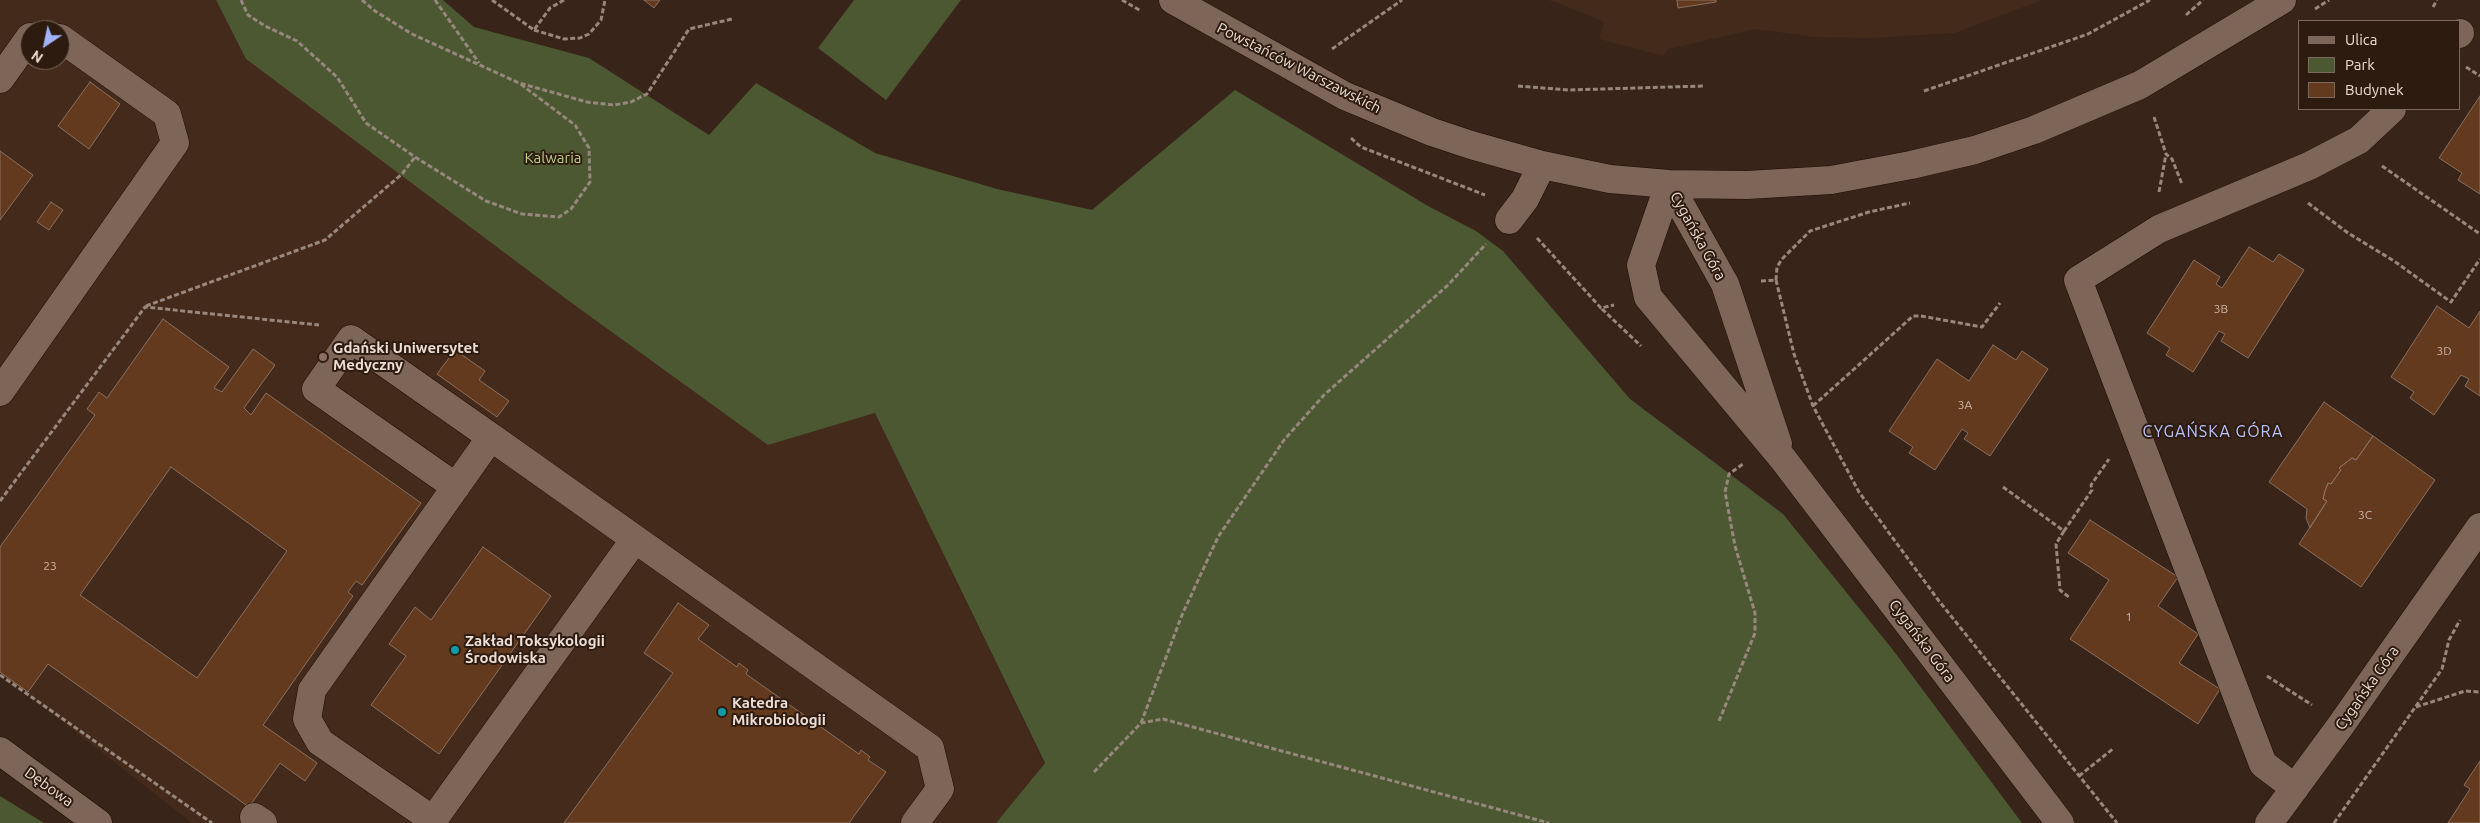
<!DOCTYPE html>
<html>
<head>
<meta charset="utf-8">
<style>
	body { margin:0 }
	#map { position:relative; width:2480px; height:823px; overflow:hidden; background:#382418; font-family:Ubuntu,sans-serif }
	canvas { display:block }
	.legend { position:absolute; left:2298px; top:20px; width:162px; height:90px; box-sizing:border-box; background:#2e1b0f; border:1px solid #7a695f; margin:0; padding:6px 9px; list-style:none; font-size:15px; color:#ecded6 }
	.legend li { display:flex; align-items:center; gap:10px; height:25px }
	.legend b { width:25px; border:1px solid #7a695f }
	.north { position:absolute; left:20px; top:20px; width:50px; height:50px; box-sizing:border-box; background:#2e1b0f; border:1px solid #7a695f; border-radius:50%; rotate:214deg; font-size:14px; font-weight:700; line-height:20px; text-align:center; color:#ecded6 }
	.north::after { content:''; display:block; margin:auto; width:18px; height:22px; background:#a1b3fd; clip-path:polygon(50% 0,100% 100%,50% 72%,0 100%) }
</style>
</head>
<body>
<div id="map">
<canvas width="2480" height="823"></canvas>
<ul class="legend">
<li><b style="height:6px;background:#7d6557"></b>Ulica</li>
<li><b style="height:14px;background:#4c5832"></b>Park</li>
<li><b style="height:14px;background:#643a1e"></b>Budynek</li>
</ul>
<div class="north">N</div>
</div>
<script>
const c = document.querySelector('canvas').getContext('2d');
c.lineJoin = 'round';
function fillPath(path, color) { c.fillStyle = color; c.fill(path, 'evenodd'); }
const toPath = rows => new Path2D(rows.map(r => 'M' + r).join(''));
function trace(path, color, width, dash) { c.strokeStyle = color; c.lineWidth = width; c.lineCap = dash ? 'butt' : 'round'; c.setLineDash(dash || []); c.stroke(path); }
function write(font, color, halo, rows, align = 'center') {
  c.font = font + ' Ubuntu,sans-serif'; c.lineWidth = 4; c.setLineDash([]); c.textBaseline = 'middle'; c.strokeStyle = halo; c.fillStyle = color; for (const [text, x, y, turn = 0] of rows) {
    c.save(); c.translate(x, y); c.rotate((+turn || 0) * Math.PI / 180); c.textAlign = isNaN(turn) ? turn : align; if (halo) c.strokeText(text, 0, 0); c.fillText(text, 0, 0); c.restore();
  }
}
const built = toPath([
	[0,0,216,0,246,59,768,445,875,413,1044,763,996,823,192,823,0,673],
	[30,30,60,30,60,60,30,60],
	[1547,0,2042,0,1955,33,1871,38,1814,37,1756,29,1668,49,1663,56,1599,39,1604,22,1556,2]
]);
const green = toPath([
	[216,0,443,0,474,27,589,58,709,135,756,83,875,153,997,189,1092,210,1235,90,1428,206,1476,231,1503,251,1630,399,1783,514,1893,650,2022,823,996,823,1045,763,875,413,768,445,569,301,246,59],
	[854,0,961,0,886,100,818,48],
	[0,796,44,823,0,823]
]);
const building = toPath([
	[644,0,660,0,654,8,644,0],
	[1677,0,1716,0,1716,2,1678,8,1677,0],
	[90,82,120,104,89,149,58,126,90,82],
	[2480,96,2480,194,2458,180,2462,173,2439,158,2480,96],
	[0,151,33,175,0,220,0,151],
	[51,202,63,210,49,230,37,222,51,202],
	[2249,247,2273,262,2279,254,2304,270,2248,358,2221,341,2225,334,2219,331,2193,372,2166,355,2170,348,2147,333,2194,260,2220,277,2216,284,2222,288,2249,247],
	[2437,306,2469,328,2480,311,2480,396,2465,386,2469,379,2461,375,2434,415,2410,398,2414,392,2391,377,2437,306],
	[163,319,229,367,214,388,222,392,253,349,275,365,244,408,251,415,266,393,421,503,362,585,356,581,348,592,353,596,263,725,317,763,305,781,280,763,249,807,48,664,28,692,0,672,0,547,95,415,87,409,99,392,107,398,163,319],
	[171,467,287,551,197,678,80,595,171,467],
	[1993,345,2016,360,2022,351,2048,369,1990,456,1964,439,1968,433,1962,429,1935,470,1909,453,1913,447,1889,431,1937,359,1969,381,1993,345],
	[455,350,485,371,479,380,509,401,497,417,437,374,455,350],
	[2324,402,2373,436,2356,460,2352,458,2339,468,2341,470,2331,484,2328,483,2325,491,2323,499,2327,501,2310,528,2306,518,2307,509,2269,482,2324,402],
	[2373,436,2435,480,2361,587,2299,544,2327,501,2323,499,2325,491,2328,483,2331,484,2341,470,2339,468,2352,458,2356,460,2373,436],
	[2090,520,2178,577,2158,606,2198,634,2179,663,2220,689,2198,724,2070,639,2109,580,2068,553,2090,520],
	[483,547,551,596,439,754,371,705,406,656,389,644,415,607,431,620,483,547],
	[678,603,709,625,698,639,737,667,739,663,748,670,746,674,859,754,861,750,870,757,868,760,886,772,849,823,564,823,673,673,644,653,678,603],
	[2480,761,2480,823,2448,823,2470,789,2464,785,2480,761]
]);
const path = toPath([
	[241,0,248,15,265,26,297,41,337,77,366,123,415,157,486,201,522,214,559,217,571,209,590,182,589,148,575,125,519,83],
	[362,0,375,11,412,34,519,83,587,102,614,105,631,102,647,94,689,29,732,19],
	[435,0,479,63],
	[492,0,534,30,550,8,564,0],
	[1122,0,1141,11],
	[2433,7,2437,0],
	[2315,9,2329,0],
	[2186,15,2203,0],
	[534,30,564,39,580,38,589,34,601,20,605,0],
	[1332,49,1402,0],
	[2466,67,2480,76],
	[1518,86,1569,90,1703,86],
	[1924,91,2088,34,2150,0],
	[2154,117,2166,154,2172,159,2182,184],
	[1351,138,1361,147,1485,195],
	[2382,166,2480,234],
	[2159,192,2166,154],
	[2308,203,2348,233,2394,261,2451,302,2480,259],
	[1537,238,1601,308,1614,305],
	[1776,280,1777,267,1782,259,1810,231,1869,212,1910,203],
	[1761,281,1776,280,1794,354,1813,406,1859,492,1939,601,2117,823],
	[146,306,325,240,402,174,415,157],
	[1602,309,1641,346],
	[1813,406,1913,316,1921,316,1982,327,2000,303],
	[2003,487,2064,531,2092,490,2091,485,2109,459],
	[0,501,145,307,319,325],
	[2064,531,2056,544,2060,590,2070,598],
	[0,675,212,823],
	[2267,676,2312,705],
	[2416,707,2465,691,2480,692],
	[1719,721,1755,633,1755,613,1735,546,1725,492,1729,474,1743,464],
	[1141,723,1182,615,1218,537,1284,440,1324,395,1448,285,1486,244],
	[1094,772,1141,723,1163,719,1549,823],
	[2079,776,2114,748],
	[2334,823,2442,669,2449,640,2460,620]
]);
const minor = toPath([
	[1173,0,1345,96,1432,132,1471,145,1542,165,1610,179,1669,184,1747,185,1831,180,1911,165,1975,150,2034,130,2140,85,2282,0],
	[2459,34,2460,33],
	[0,79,30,37],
	[1669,184,1641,265,1648,297,1783,459,2060,823],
	[1669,184,1725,284,1778,444],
	[1509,220,1525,199,1542,165],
	[0,392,175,143,167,114,60,38],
	[456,487,316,389,351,339,491,437],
	[0,751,98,823],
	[2295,788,2263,764,2078,280,2159,229,2309,166,2359,140,2392,109],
	[254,817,263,823],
	[433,820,320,742,307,719,312,690,491,437,635,539],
	[431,823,635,539,930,748,940,789,915,823],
	[2269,823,2341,725,2480,527]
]);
const markers = [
	[323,357,5,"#8d6e63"],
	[455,650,5,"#0f9aa8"],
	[722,712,5,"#0f9aa8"]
];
const numberNames = [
	["3B",2221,309],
	["3D",2444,351],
	["3A",1965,405],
	["3C",2365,515],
	["23",50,566],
	["1",2129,617]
];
const streetNames = [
	["Powstańców Warszawskich",1299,68,27],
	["Cygańska Góra",1698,236,61],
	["Cygańska Góra",1922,641,53],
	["Cygańska Góra",2367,688,-55],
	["Dębowa",49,787,36]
];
const parkNames = [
	["Kalwaria",553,158]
];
const poiNames = [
	["Gdański Uniwersytet",333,348],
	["Medyczny",333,365],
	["Zakład Toksykologii",465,641],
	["Środowiska",465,658],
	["Katedra",732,703],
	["Mikrobiologii",732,720]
];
const neighbourhoodNames = [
	["CYGAŃSKA GÓRA",2213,432]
];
fillPath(built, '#442a1a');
fillPath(green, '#4c5832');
fillPath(building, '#643a1e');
trace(building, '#887062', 1);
trace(minor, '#1f0d03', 29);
trace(path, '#98877d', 3, [5, 2.5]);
trace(minor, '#7d6557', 28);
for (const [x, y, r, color] of markers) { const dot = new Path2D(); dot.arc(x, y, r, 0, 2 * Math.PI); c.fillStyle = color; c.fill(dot); trace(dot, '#2e1b0f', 2); }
write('12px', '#cab5a8', null, numberNames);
write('15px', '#ecded6', '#2e1b0f', streetNames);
write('15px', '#bad186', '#2e1b0f', parkNames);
write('bold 15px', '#ecded6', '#2e1b0f', poiNames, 'left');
c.letterSpacing = '1px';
write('16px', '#b8c6fe', '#2e1b0f', neighbourhoodNames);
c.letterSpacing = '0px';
</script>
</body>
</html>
